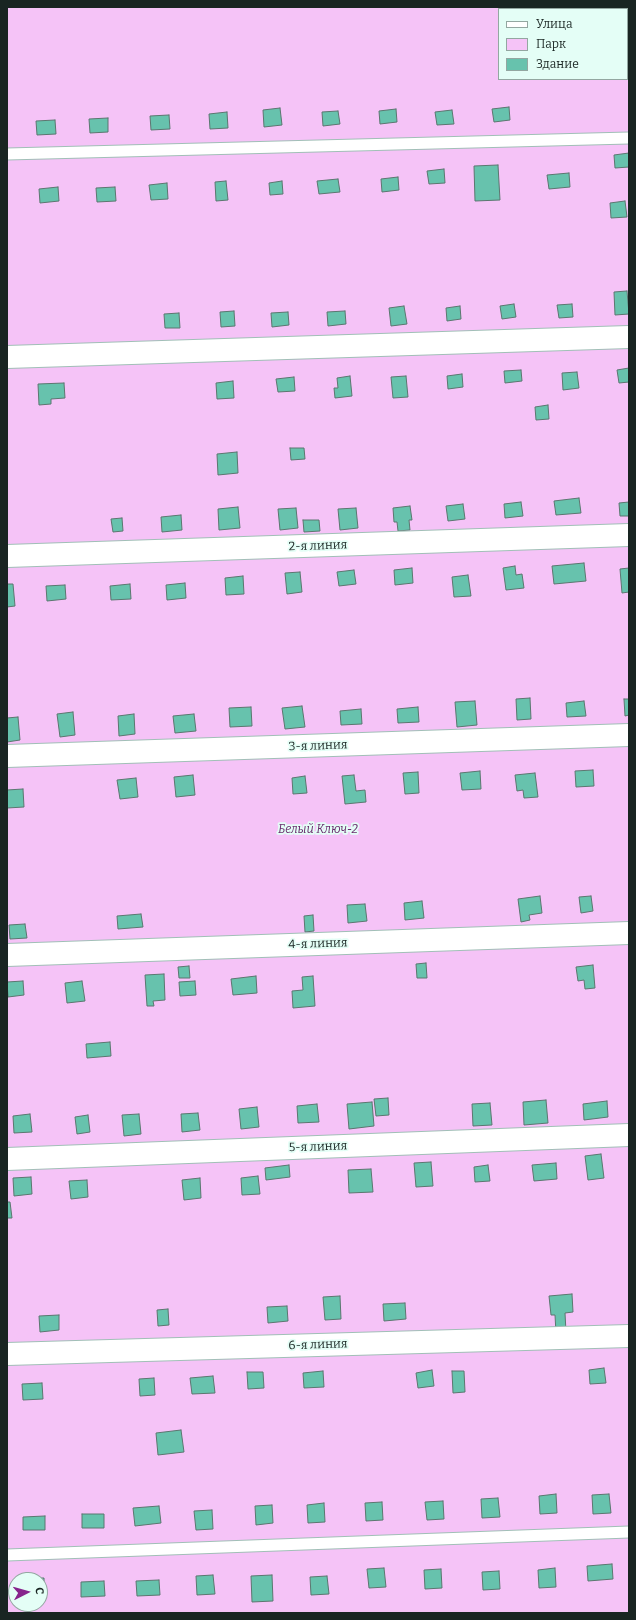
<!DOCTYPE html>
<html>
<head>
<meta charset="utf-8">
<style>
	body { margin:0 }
	#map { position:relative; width:636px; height:1620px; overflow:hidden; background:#d2f2e9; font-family:Bitter,serif }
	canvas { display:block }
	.frame { position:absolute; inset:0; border:8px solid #192522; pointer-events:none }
	.legend { position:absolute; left:498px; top:8px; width:130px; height:72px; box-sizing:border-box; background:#e4fef6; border:1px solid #93a7a1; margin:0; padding:5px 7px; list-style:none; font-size:12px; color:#192522 }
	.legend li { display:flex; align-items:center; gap:8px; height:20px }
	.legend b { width:20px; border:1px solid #93a7a1 }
	.north { position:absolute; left:8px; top:1572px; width:40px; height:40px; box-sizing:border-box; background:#e4fef6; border:1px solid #93a7a1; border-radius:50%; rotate:84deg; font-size:11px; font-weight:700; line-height:16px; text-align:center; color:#192522 }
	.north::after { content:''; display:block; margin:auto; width:14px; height:18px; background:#87248d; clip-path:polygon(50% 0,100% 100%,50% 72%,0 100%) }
</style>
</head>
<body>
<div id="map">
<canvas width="636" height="1620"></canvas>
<div class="frame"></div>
<ul class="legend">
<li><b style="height:5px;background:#fff"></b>Улица</li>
<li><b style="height:11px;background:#f5c3f7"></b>Парк</li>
<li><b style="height:11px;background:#67c2ad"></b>Здание</li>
</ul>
<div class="north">С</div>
</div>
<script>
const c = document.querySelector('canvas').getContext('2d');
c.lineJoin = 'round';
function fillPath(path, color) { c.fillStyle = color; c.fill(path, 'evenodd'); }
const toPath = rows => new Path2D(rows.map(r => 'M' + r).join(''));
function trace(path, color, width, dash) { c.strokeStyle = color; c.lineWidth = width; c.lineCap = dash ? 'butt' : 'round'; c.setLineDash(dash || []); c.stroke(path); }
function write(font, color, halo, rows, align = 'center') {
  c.font = font + ' Bitter,serif'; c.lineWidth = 3.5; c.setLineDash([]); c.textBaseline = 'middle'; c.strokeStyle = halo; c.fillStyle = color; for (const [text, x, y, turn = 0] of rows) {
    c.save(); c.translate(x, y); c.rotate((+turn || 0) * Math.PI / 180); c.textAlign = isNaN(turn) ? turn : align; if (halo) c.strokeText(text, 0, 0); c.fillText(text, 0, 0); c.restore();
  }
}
const green = toPath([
	[7,7,629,7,629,1613,7,1613],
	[499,9,627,9,627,79,499,79],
	[16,1580,40,1580,40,1604,16,1604]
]);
const building = toPath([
	[509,107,510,120,494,122,492,109,509,107],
	[280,108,282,125,264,127,263,110,280,108],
	[396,109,397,122,380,124,379,111,396,109],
	[452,110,454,124,437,125,435,112,452,110],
	[338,111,340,124,323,126,322,112,338,111],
	[227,112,228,128,210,129,209,114,227,112],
	[169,115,170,129,151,130,150,116,169,115],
	[108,118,108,132,90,133,89,119,108,118],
	[55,120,56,134,37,135,36,121,55,120],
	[629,153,629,167,615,168,614,155,629,153],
	[498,165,500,200,475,201,474,166,498,165],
	[444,169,445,183,429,184,427,171,444,169],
	[569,173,570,187,549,189,547,175,569,173],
	[398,177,399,190,382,192,381,179,398,177],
	[338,179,340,192,319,194,317,181,338,179],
	[226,181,228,200,216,201,215,182,226,181],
	[282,181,283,194,270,195,269,183,282,181],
	[167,183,168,199,151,200,149,185,167,183],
	[58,187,59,201,40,203,39,189,58,187],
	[115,187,116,201,97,202,96,188,115,187],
	[625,201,627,217,611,218,610,203,625,201],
	[627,291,629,314,615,315,614,292,627,291],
	[514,304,516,317,502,319,500,306,514,304],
	[572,304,573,317,559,318,557,305,572,304],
	[404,306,407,324,391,326,389,308,404,306],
	[460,306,461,319,447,321,446,308,460,306],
	[234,311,235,326,221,327,220,312,234,311],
	[345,311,346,324,328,326,327,312,345,311],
	[288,312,289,325,272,327,271,313,288,312],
	[179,313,180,328,165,328,164,314,179,313],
	[629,368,629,382,619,383,617,370,629,368],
	[521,370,522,381,505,383,504,371,521,370],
	[577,372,579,388,563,390,562,373,577,372],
	[462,374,463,387,448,389,447,376,462,374],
	[350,376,352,396,335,398,334,388,338,388,337,378,350,376],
	[406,376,408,397,393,398,391,377,406,376],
	[294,377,295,391,278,392,276,379,294,377],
	[233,381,234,398,217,399,216,383,233,381],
	[64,383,65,398,51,399,51,404,39,405,38,384,64,383],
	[548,405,549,419,536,420,535,407,548,405],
	[290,448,304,448,305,459,291,460,290,448],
	[237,452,238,473,218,475,217,454,237,452],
	[579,498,581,513,556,515,554,501,579,498],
	[521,502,523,516,505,518,504,504,521,502],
	[629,502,629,516,620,516,619,503,629,502],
	[463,504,465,519,448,521,446,506,463,504],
	[410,506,412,520,409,520,410,530,398,531,397,522,394,522,393,508,410,506],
	[238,507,240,528,219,530,218,509,238,507],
	[296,508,298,528,280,530,278,509,296,508],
	[356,508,358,528,340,530,338,509,356,508],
	[181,515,182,530,162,532,161,517,181,515],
	[122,518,123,531,113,532,111,519,122,518],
	[303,520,319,520,320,531,304,532,303,520],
	[584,563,586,581,554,584,552,566,584,563],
	[515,566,516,575,522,574,524,588,506,590,503,568,515,566],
	[412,568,413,583,395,585,394,570,412,568],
	[629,568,629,592,622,593,620,569,629,568],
	[354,570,356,584,339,586,337,572,354,570],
	[300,572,302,592,287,594,285,573,300,572],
	[468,575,471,596,454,597,452,577,468,575],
	[243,576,244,594,226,595,225,578,243,576],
	[185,583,186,598,167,600,166,585,185,583],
	[7,584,13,584,15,606,7,607,7,584],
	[130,584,131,599,111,600,110,586,130,584],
	[65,585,66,599,47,601,46,586,65,585],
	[530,698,531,719,517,720,516,699,530,698],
	[624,699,629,699,629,715,625,716,624,699],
	[475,701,477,725,457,727,455,702,475,701],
	[584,701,586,716,567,717,566,703,584,701],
	[302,706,305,727,285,729,282,708,302,706],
	[251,707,252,726,230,727,229,708,251,707],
	[418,707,419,722,398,723,397,709,418,707],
	[361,709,362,724,341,725,340,711,361,709],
	[73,712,75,735,60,737,57,714,73,712],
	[134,714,135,734,119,736,118,716,134,714],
	[194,714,196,731,175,733,173,716,194,714],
	[18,717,20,740,7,742,7,718,18,717],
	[593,770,594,786,576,787,575,771,593,770],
	[480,771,481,789,462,790,460,773,480,771],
	[418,772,419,793,405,794,403,773,418,772],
	[535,773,538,797,524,798,523,790,517,791,515,775,535,773],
	[193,775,195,795,176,797,174,777,193,775],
	[354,775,356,791,365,790,366,802,345,804,342,776,354,775],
	[305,776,307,793,293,794,292,778,305,776],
	[136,778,138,797,120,799,117,780,136,778],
	[23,789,24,807,7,808,7,790,23,789],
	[540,896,542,913,529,915,530,920,521,922,518,899,540,896],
	[591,896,593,911,581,913,579,897,591,896],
	[422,901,424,918,405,920,404,903,422,901],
	[365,904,367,921,348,923,347,905,365,904],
	[141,914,143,927,118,929,117,916,141,914],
	[313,915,314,931,305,932,304,916,313,915],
	[25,924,27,938,10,939,9,925,25,924],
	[426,963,427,978,417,978,416,964,426,963],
	[593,965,595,988,585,989,584,980,578,981,576,967,593,965],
	[189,966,190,978,179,978,178,967,189,966],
	[164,974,165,1000,153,1001,154,1006,147,1006,145,975,164,974],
	[256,976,257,993,233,995,231,979,256,976],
	[313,976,315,1006,293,1008,292,991,303,990,302,977,313,976],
	[23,981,24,995,8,997,7,982,23,981],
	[82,981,85,1001,67,1003,65,983,82,981],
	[195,981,196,995,180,996,179,982,195,981],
	[110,1042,111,1056,87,1058,86,1044,110,1042],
	[388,1098,389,1115,376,1116,374,1099,388,1098],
	[546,1100,548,1123,524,1125,523,1102,546,1100],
	[607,1101,608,1117,584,1120,583,1104,607,1101],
	[372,1102,374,1126,349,1129,347,1104,372,1102],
	[490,1103,492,1125,473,1126,472,1104,490,1103],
	[317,1104,319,1122,298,1123,297,1106,317,1104],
	[257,1107,259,1127,241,1129,239,1109,257,1107],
	[198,1113,200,1130,182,1132,181,1114,198,1113],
	[30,1114,32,1132,14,1133,13,1116,30,1114],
	[139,1114,141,1134,124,1136,122,1115,139,1114],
	[88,1115,90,1132,77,1134,75,1117,88,1115],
	[601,1154,604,1178,588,1180,585,1156,601,1154],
	[431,1162,433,1186,416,1187,414,1163,431,1162],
	[556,1163,557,1179,534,1181,532,1165,556,1163],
	[289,1165,290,1177,266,1180,265,1168,289,1165],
	[488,1165,490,1181,475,1182,474,1167,488,1165],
	[371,1169,373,1192,349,1193,348,1170,371,1169],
	[258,1176,260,1194,242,1195,241,1178,258,1176],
	[31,1177,32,1194,14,1196,13,1178,31,1177],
	[200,1178,201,1198,184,1200,182,1180,200,1178],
	[87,1180,88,1197,71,1199,69,1181,87,1180],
	[7,1202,10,1202,12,1218,7,1218,7,1202],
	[572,1294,573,1312,565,1313,566,1332,556,1333,555,1315,551,1315,549,1296,572,1294],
	[340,1296,341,1319,325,1320,323,1297,340,1296],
	[405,1303,406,1319,384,1321,383,1304,405,1303],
	[287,1306,288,1321,268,1323,267,1307,287,1306],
	[168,1309,169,1325,158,1326,157,1310,168,1309],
	[59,1315,59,1330,40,1332,39,1316,59,1315],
	[604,1368,606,1383,590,1384,589,1370,604,1368],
	[432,1370,434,1386,418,1388,416,1373,432,1370],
	[323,1371,324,1387,304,1388,303,1373,323,1371],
	[452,1371,464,1371,465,1392,453,1393,452,1371],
	[247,1372,263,1372,264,1388,248,1389,247,1372],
	[213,1376,215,1393,192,1394,190,1378,213,1376],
	[154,1378,155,1395,140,1396,139,1379,154,1378],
	[42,1383,43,1399,23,1400,22,1384,42,1383],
	[181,1430,184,1452,158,1455,156,1433,181,1430],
	[556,1494,557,1513,540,1514,539,1496,556,1494],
	[609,1494,611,1513,593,1514,592,1495,609,1494],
	[498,1498,500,1517,482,1518,481,1499,498,1498],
	[443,1501,444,1519,427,1520,425,1502,443,1501],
	[382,1502,383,1520,366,1521,365,1503,382,1502],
	[324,1503,325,1522,308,1523,307,1505,324,1503],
	[272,1505,273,1523,256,1525,255,1506,272,1505],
	[159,1506,161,1523,135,1526,133,1508,159,1506],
	[212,1510,213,1529,196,1530,194,1511,212,1510],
	[82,1514,104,1514,104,1528,82,1528,82,1514],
	[45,1516,45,1530,23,1530,23,1517,45,1516],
	[612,1564,613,1579,588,1581,587,1566,612,1564],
	[384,1568,386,1587,369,1588,367,1569,384,1568],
	[555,1568,556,1587,539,1588,538,1570,555,1568],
	[441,1569,442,1588,425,1589,424,1570,441,1569],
	[499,1571,500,1589,483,1590,482,1572,499,1571],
	[213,1575,215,1594,197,1595,196,1576,213,1575],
	[272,1575,273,1601,252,1602,251,1576,272,1575],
	[327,1576,329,1594,311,1595,310,1577,327,1576],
	[23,1578,44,1578,44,1599,40,1599,40,1580,23,1580,23,1578],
	[159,1580,160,1595,137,1596,136,1581,159,1580],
	[104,1581,105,1596,81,1597,81,1582,104,1581]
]);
const service = toPath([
	[7,154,629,138],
	[7,1555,629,1532]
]);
const minor = toPath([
	[7,357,629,337],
	[7,556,629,535],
	[7,756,629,735],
	[7,955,629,933],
	[7,1159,629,1135],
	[7,1354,629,1336]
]);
const streetNames = [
	["2-я линия",318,546,-2],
	["3-я линия",318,746,-2],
	["4-я линия",318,944,-2],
	["5-я линия",318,1147,-2],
	["6-я линия",318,1345,-2]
];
const parkNames = [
	["Белый Ключ-2",318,830]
];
fillPath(green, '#f5c3f7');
fillPath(building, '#67c2ad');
trace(building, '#5b7770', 1);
trace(service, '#a1bfb7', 13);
trace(minor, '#a1bfb7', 24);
trace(service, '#fff', 11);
trace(minor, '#fff', 22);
write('12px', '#192522', '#e4fef6', streetNames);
write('italic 12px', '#682b6c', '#e4fef6', parkNames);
</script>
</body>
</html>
